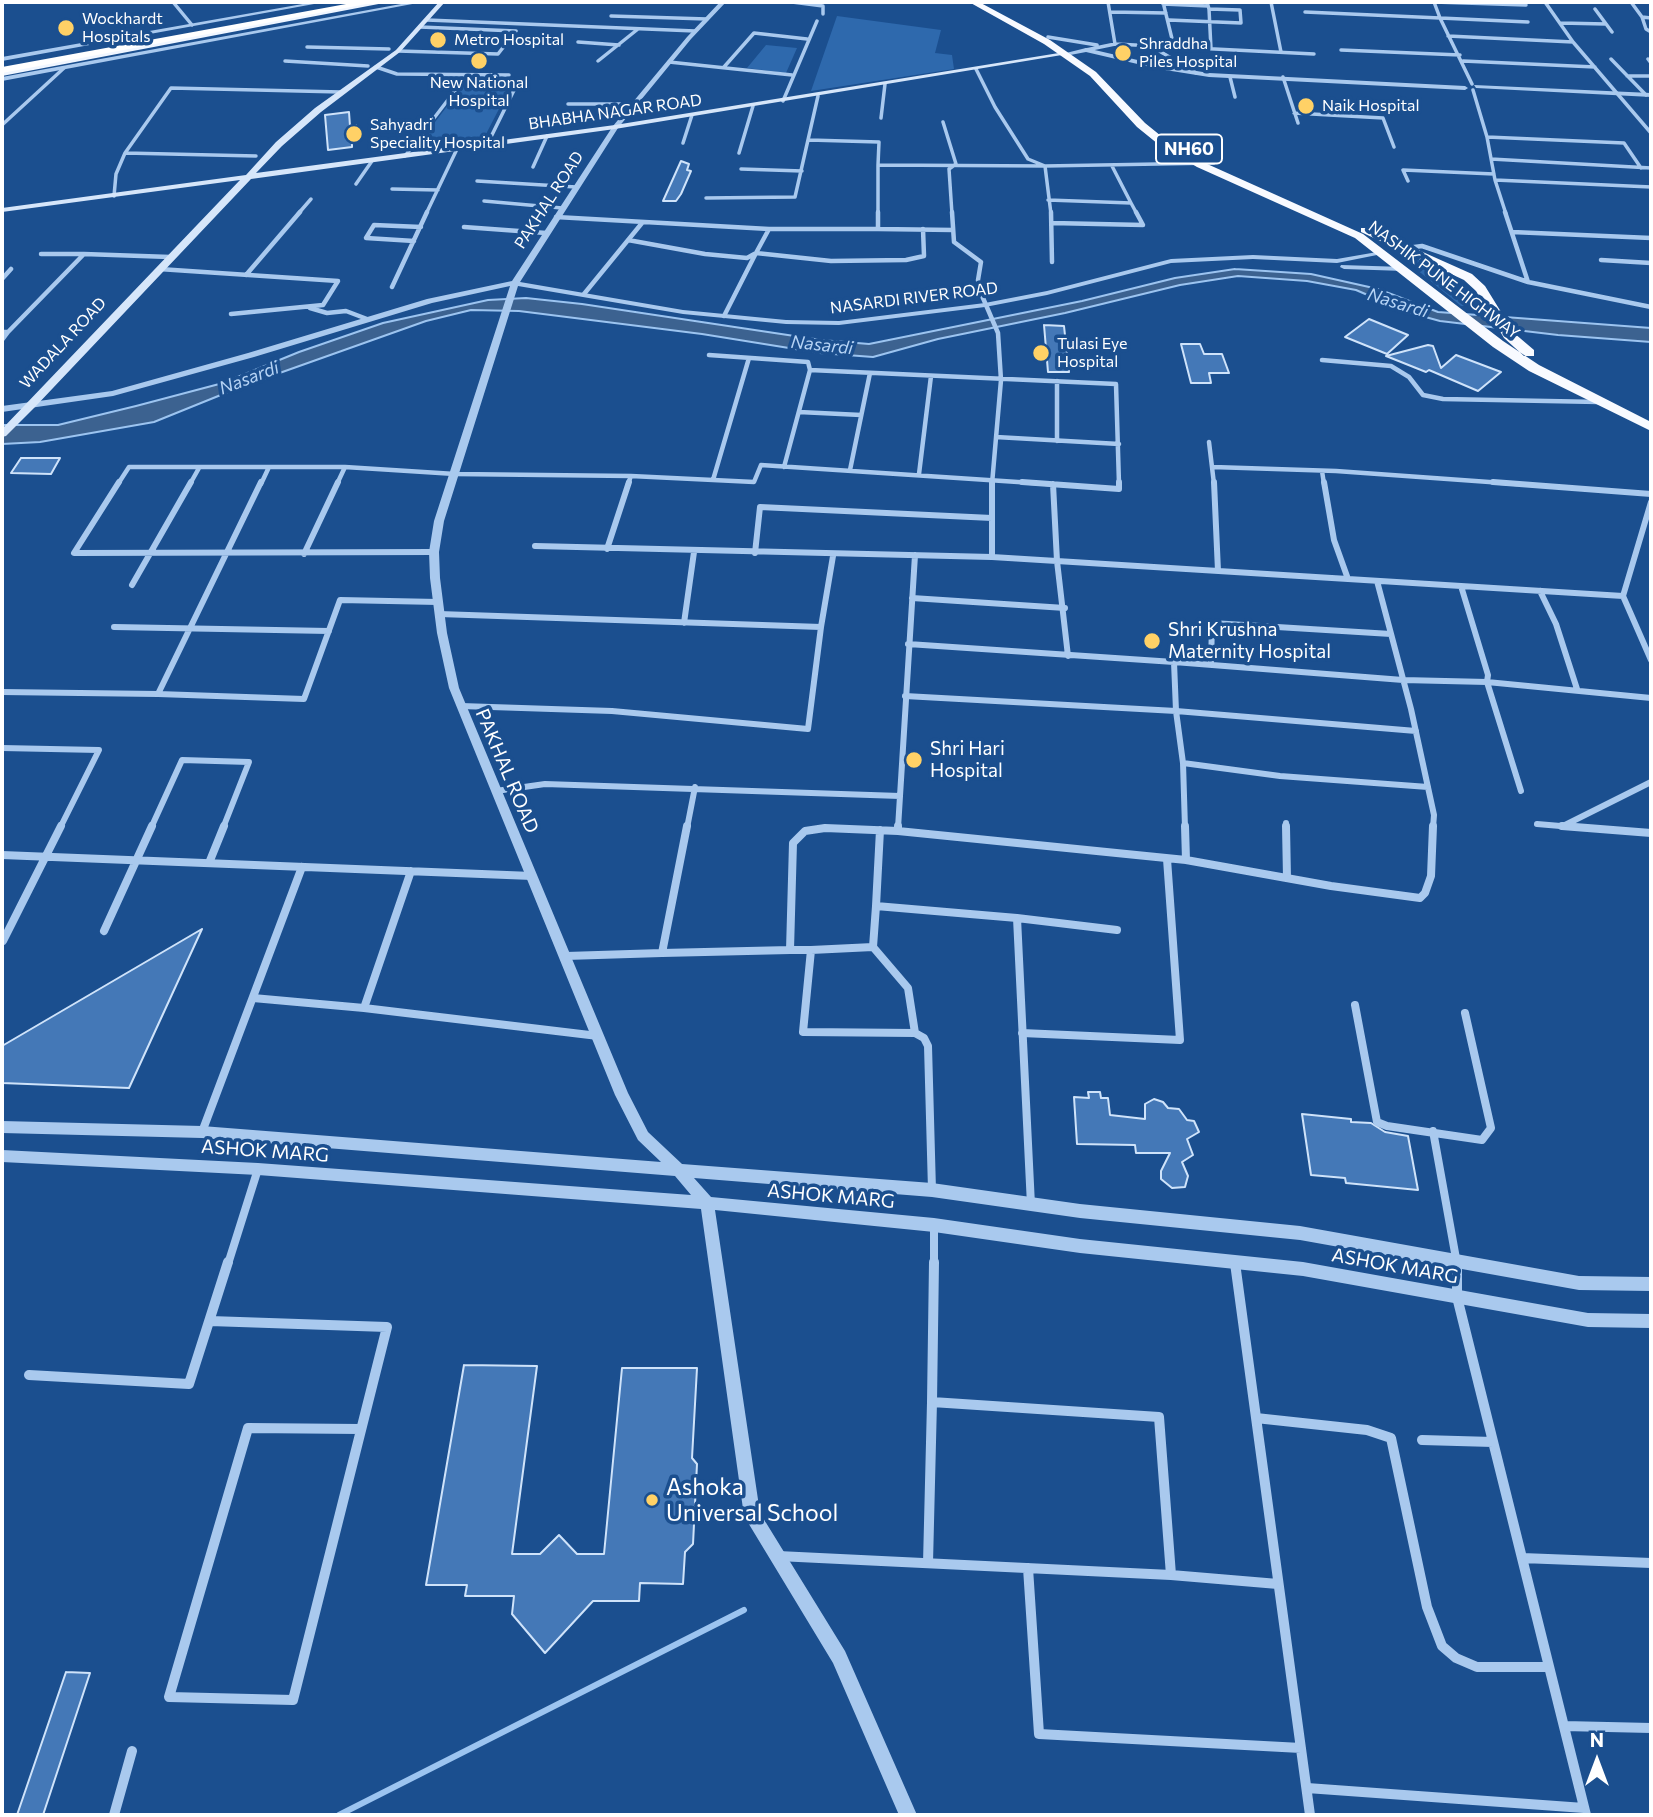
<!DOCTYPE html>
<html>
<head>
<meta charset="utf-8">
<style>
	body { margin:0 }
	#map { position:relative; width:1653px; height:1817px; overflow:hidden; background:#1b4f8f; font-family:Commissioner,sans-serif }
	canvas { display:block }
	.frame { position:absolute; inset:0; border:4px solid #fff; pointer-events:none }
	.north { position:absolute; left:1562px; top:1726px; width:70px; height:70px; -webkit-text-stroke:5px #1b4f8f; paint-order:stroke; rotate:0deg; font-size:19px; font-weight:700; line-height:28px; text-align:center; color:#fff }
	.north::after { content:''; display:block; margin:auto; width:24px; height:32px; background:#fff; clip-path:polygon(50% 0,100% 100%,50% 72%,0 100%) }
</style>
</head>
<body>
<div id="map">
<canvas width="1653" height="1817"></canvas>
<div class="frame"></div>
<div class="north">N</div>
</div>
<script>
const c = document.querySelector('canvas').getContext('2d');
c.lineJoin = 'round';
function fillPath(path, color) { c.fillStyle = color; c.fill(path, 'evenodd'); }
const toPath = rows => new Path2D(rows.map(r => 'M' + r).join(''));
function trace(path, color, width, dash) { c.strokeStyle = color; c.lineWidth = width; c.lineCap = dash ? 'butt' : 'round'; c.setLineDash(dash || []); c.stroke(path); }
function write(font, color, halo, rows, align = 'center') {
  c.font = font + ' Commissioner,sans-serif'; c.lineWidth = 7; c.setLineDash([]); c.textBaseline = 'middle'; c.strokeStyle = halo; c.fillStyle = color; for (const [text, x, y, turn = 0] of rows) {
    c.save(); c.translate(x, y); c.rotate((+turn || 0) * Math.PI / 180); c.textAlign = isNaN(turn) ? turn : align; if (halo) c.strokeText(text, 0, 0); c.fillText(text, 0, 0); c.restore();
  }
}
const green = toPath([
	[837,16,941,30,935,53,952,55,954,69,811,91],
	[766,45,797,48,786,73,747,68],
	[484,76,503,77,513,82,486,134,477,138,460,141,446,142,429,136,429,130,467,80],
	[1393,250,1442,270,1460,281,1478,306,1461,306]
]);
const water = toPath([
	[1235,269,1311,274,1378,289,1438,312,1651,328,1651,342,1558,335,1440,321,1407,312,1356,290,1307,281,1238,276,1180,285,1065,313,938,339,873,357,820,353,702,334,519,311,471,310,426,321,243,386,154,422,40,442,2,444,2,425,58,425,136,406,223,383,299,352,383,323,488,300,526,298,582,304,821,340,869,344,1082,301,1175,278,1235,269]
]);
const stream = toPath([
	[339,1815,744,1610]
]);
const building = toPath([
	[349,112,350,126,356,125,357,137,352,137,352,147,328,150,325,115,349,112],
	[681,161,689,164,687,170,691,171,681,194,676,201,663,201,681,161],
	[1369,319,1408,335,1387,354,1345,337,1369,319],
	[1044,325,1064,326,1069,372,1048,372,1044,325],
	[1181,344,1200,344,1204,354,1222,354,1229,373,1209,373,1211,383,1191,383,1181,344],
	[1428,345,1433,346,1441,368,1456,355,1501,372,1478,391,1429,370,1426,372,1386,356,1428,345],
	[21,458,60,458,51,474,11,473,21,458],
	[202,929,129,1088,2,1083,2,1046,202,929],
	[1088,1092,1100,1092,1101,1098,1108,1098,1110,1115,1145,1119,1145,1104,1154,1099,1163,1102,1168,1108,1179,1109,1187,1120,1194,1121,1199,1132,1187,1139,1193,1155,1182,1162,1188,1176,1185,1187,1172,1188,1161,1179,1161,1171,1170,1153,1136,1153,1135,1145,1077,1144,1074,1097,1089,1098,1088,1092],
	[1302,1114,1351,1119,1351,1122,1371,1123,1385,1132,1408,1136,1418,1190,1346,1183,1345,1178,1311,1175,1302,1114],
	[464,1365,537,1366,512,1554,540,1554,559,1535,577,1554,604,1554,622,1368,697,1368,692,1458,697,1464,693,1544,685,1552,683,1584,640,1583,639,1601,593,1601,545,1653,512,1614,514,1596,465,1596,467,1585,426,1585,464,1365],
	[66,1672,90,1673,43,1815,17,1815,66,1672]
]);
const minorFar4 = toPath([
	[173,2,192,25],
	[792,2,823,6,823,14],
	[1108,2,1115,44],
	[1163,2,1174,47],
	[1271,2,1281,52],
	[1434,2,1440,18,1528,22],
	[1434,2,1526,5],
	[1631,2,1642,17,1651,18],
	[1163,4,1208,6],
	[1209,9,1211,49],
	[1595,9,1612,32],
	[1111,12,1166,13],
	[1305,12,1440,18,1472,84],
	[611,16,707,19],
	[1642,17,1646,29,1651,32],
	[427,20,695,31],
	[1169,20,1241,23,1240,10,1209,9,1207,2],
	[1560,23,1606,24],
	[420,27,516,31],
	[1448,36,1573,42,1545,2],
	[1048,37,1097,45],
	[578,42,619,45],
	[1573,42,1651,133],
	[1151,46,1196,73],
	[307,47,389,49],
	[1086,50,1115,44,1314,54],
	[1341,50,1460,55],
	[398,51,498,54,516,31],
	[1611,59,1646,95],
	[1648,59,1651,63],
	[285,61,368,66],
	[598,61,638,29],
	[1463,61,1595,67],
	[669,62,792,75],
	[376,67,397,74,509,75],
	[724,67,754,33,807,39],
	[976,69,995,107,1028,159,1045,166,1214,163],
	[1627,76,1651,76],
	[1230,77,1235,97],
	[1283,77,1298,123],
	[1473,90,1487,137,1495,180,1651,187],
	[783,101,817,21],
	[568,104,634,104],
	[1294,113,1383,118,1394,147],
	[881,118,885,84],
	[943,122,956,164,949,169,952,214],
	[2,125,64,68],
	[1487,137,1624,143,1641,168],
	[809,140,879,142,878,165],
	[683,143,692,115],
	[487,145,519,80],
	[125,153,256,156],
	[739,153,753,106],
	[405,156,467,75],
	[1491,159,1651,168],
	[533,167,547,136],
	[741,169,802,171],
	[1495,180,1506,214],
	[477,181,576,187],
	[1408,181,1403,170,1494,174],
	[356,184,372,161],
	[392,189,438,190],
	[114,196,116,174,125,153,171,88,341,92],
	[706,198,795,197,818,96],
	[1048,200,1131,203,1112,166],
	[484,201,562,208],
	[1131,203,1137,214],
	[298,214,311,199],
	[426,214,457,149],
	[878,214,878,165,1045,166,1051,214]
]);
const minorFar3 = toPath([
	[952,212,954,242,981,262,978,280,980,291,998,333,1001,380,992,484],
	[1051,212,1052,262],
	[1505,212,1528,282],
	[556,217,769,229,878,229,878,212],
	[1052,223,1143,225,1136,212],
	[464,227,546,233],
	[878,229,953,230],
	[1512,232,1651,238],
	[628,240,705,254,747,258,756,253,769,229],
	[414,241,366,238,374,225,421,227],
	[1407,248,1422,246,1528,282,1651,307],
	[41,254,84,254],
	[1601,260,1651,263],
	[159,269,338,281,323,305,231,314],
	[246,275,300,212],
	[2,279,11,269],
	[392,287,427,212],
	[584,294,642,223],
	[310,308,327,313,346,311,367,319],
	[724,316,756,253,831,261,906,260,924,256,923,229],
	[2,332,8,332,2,340],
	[8,332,84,254,170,257],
	[709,355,808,362,810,370,1116,384,1119,484],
	[1322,360,1391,366,1409,377,1423,395,1443,399,1599,402],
	[1057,381,1057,441],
	[799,412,861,415],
	[996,437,1119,444],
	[1209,442,1214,484],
	[784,467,810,370],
	[1213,467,1336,471,1517,484],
	[850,470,870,373],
	[1322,471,1324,484],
	[919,474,931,376],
	[713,480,749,358],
	[118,484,129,467,345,467,455,474,631,476,754,482,761,465,1048,484],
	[190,484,199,468],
	[261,484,269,467],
	[337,484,345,467],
	[628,484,631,476]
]);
const minorFar2 = toPath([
	[119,482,74,553,434,552],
	[992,482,992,557],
	[1022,482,1119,489,1119,482],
	[1214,482,1218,571],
	[1324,482,1334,540,1348,579],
	[1493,482,1651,494],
	[1053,484,1057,561,1068,656],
	[535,546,992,557,1623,596,1651,502],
	[607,549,629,482],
	[755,553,760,507,992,518],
	[304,554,338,482],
	[1377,581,1411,709,1434,815,1433,828],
	[132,585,191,482],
	[1540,591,1556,624,1577,689],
	[1623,596,1651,660],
	[912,598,1065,608],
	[439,614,821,627,833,556],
	[684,623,694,552],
	[114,627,329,631],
	[1174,662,1403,680,1487,682,1488,675,1461,586],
	[1211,665,1212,623,1391,634],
	[2,692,158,694,261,482],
	[158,694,304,699,340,600,438,602],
	[905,696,1176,711,1174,662,908,644],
	[461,706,612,711,808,729,821,627],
	[2,748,99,750,60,828],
	[1183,763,1280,776,1428,787],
	[496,791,545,784,900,796,915,555],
	[1521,791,1487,682,1651,698],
	[1286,823,1286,828],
	[1537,824,1584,828],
	[1563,826,1651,782],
	[151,828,182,760,249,762,223,828],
	[687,828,695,787],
	[898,828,900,796],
	[1185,828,1183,763,1176,711,1416,731]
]);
const minorFar1 = toPath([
	[1185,826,1186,860],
	[1286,826,1287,878],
	[1562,826,1651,833],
	[880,830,876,906,1017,918,1031,1205],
	[898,831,1186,860,1331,886,1420,898,1425,893,1431,876,1433,826],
	[2,855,532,876],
	[209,863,224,826],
	[411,871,364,1008,598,1036],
	[1017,918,1117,930],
	[104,931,152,826],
	[3,941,61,826],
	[873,947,908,988,915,1033],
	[790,950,811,950,803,1032,915,1033,924,1038,928,1046,932,1190],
	[811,950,873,947,876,906],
	[662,953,790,950,793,843,805,831,825,828,898,831,898,826],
	[566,956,662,953,687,826],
	[253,998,364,1008],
	[1355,1005,1377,1122,1387,1126,1482,1140,1491,1128,1465,1013],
	[1022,1033,1180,1040,1167,859],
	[1433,1131,1457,1264],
	[202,1132,302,867],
	[228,1264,258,1169],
	[934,1264,934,1225]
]);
const minor = toPath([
	[1457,1262,1457,1297,1586,1815],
	[1235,1263,1310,1815],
	[210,1321,387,1327,293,1700,169,1697,248,1428,360,1429],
	[29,1375,189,1384,228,1262],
	[1256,1418,1367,1430,1391,1438,1427,1607,1442,1646,1456,1658,1477,1667,1549,1667],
	[1422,1440,1493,1442],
	[778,1556,1171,1575,1159,1417,932,1402,934,1262],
	[1522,1558,1651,1563],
	[928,1563,932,1402],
	[1028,1568,1039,1734,1301,1748],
	[1171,1575,1278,1584],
	[1564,1726,1651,1728],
	[1307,1788,1584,1808],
	[114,1815,132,1751]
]);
const tertiary = toPath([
	[314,2,325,2,2,61,2,57,314,2],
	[412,2,423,2,2,81,2,77,412,2],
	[720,2,726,2,691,39,618,128,520,282,683,310,786,320,839,321,985,303,1047,291,1171,259,1253,255,1337,259,1383,251,1387,253,1337,263,1253,259,1171,263,1047,295,985,307,839,325,786,324,683,314,518,286,444,521,439,552,440,578,447,633,459,688,628,1093,648,1132,682,1164,932,1183,1080,1204,1300,1226,1579,1276,1651,1277,1651,1291,1579,1290,1300,1240,1080,1218,932,1197,694,1178,711,1197,934,1218,1080,1239,1303,1262,1588,1313,1651,1314,1651,1328,1588,1327,1303,1276,1080,1253,934,1232,715,1210,760,1513,845,1651,917,1815,899,1815,833,1663,744,1516,701,1209,258,1175,2,1162,2,1150,258,1163,691,1195,675,1176,202,1138,2,1133,2,1121,202,1126,661,1162,638,1140,615,1095,449,688,437,633,430,578,429,552,434,521,510,286,432,303,254,357,113,396,2,412,2,406,112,391,248,353,427,299,512,281,613,126,687,37,720,2],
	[1086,48,1159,65,1209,73,1465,86,1468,88,1465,90,1209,77,1159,69,1086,52,1065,56,1062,54,1086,48],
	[1474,85,1651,93,1651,97,1476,88,1474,85],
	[1341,265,1404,267,1408,269,1404,271,1344,269,1340,267,1341,265]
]);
const secondary = toPath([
	[439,2,445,2,400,52,321,112,282,146,256,173,615,125,1065,52,1068,54,615,129,251,179,35,407,6,436,2,437,2,429,240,180,2,212,2,208,246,175,276,142,315,108,396,50,439,2]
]);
const primary = toPath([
	[373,2,389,2,2,76,2,70,373,2]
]);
const trunk = toPath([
	[969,2,979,2,1050,40,1096,72,1145,123,1166,140,1205,163,1363,234,1503,341,1539,365,1651,422,1651,431,1529,371,1493,347,1355,238,1197,167,1158,144,1137,127,1090,76,1044,44,969,2],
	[1361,228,1369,228,1472,274,1485,286,1514,333,1534,350,1534,356,1524,356,1504,338,1476,291,1464,280,1361,232,1361,228]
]);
const motorway = toPath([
	[357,2,377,2,2,73,2,67,357,2]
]);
const markers = [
	[66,28,9,"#ffd166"],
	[438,40,9,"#ffd166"],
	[1123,53,9,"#ffd166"],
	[479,61,9,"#ffd166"],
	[1306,106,9,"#ffd166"],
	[354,134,9,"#ffd166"],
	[1041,353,9,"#ffd166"],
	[1152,641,9,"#ffd166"],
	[914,760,9,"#ffd166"],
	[652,1500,7,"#ffd166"]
];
const farPoinames = [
	["Wockhardt",82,19],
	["Hospitals",82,37],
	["Metro Hospital",454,40],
	["Shraddha",1139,44],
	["Piles Hospital",1139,62],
	["New National",479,83,"center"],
	["Hospital",479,101,"center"],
	["Naik Hospital",1322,106],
	["Sahyadri",370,125],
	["Speciality Hospital",370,143],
	["Tulasi Eye",1057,344],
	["Hospital",1057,362]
];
const farStreetnames = [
	["BHABHA NAGAR ROAD",615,112,-8],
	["PAKHAL ROAD",549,200,-57],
	["NASHIK PUNE HIGHWAY",1444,280,37],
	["NASARDI RIVER ROAD",914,298,-7],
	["WADALA ROAD",63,343,-47]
];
const shields = [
	[1189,149,66]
];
const shieldNames = [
	["NH60",1189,149]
];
const farWaternames = [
	["Nasardi",1398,303,17],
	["Nasardi",822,345,6],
	["Nasardi",249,378,-21]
];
const poiNames = [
	["Shri Krushna",1168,630],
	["Maternity Hospital",1168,652],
	["Shri Hari",930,749],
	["Hospital",930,771]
];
const streetNames = [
	["PAKHAL ROAD",507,771,67],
	["ASHOK MARG",265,1151,4],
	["ASHOK MARG",831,1196,5],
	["ASHOK MARG",1395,1266,10]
];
const nearPoinames = [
	["Ashoka",666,1487],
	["Universal School",666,1513]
];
fillPath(green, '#2e69ad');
fillPath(water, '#3c6290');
trace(water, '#9cc4f0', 2);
trace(stream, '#9cc4f0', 6);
fillPath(building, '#4478b7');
trace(building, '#cfe3fa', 2);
trace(minorFar4, '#a9c9ee', 3.5);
trace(minorFar3, '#a9c9ee', 4.5);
trace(minorFar2, '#a9c9ee', 6);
trace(minorFar1, '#a9c9ee', 8);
trace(minor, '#a9c9ee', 10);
fillPath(tertiary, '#a9c9ee');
fillPath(secondary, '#d6e6fa');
fillPath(primary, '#f0f6ff');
fillPath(trunk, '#f8faff');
fillPath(motorway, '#fff');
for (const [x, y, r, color] of markers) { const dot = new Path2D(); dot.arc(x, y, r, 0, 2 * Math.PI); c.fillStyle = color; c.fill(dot); trace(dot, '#1b4f8f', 2.5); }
write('16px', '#fff', '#1b4f8f', farPoinames, 'left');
write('16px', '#fff', '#1b4f8f', farStreetnames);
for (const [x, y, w] of shields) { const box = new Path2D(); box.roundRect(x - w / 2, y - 14.5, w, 29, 5); c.fillStyle = '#1b4f8f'; c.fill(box); trace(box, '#fff', 2); }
write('bold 18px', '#fff', null, shieldNames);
write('italic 18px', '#b5d3f5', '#1b4f8f', farWaternames);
write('19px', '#fff', '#1b4f8f', poiNames, 'left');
write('19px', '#fff', '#1b4f8f', streetNames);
write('23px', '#fff', '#1b4f8f', nearPoinames, 'left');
</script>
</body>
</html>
